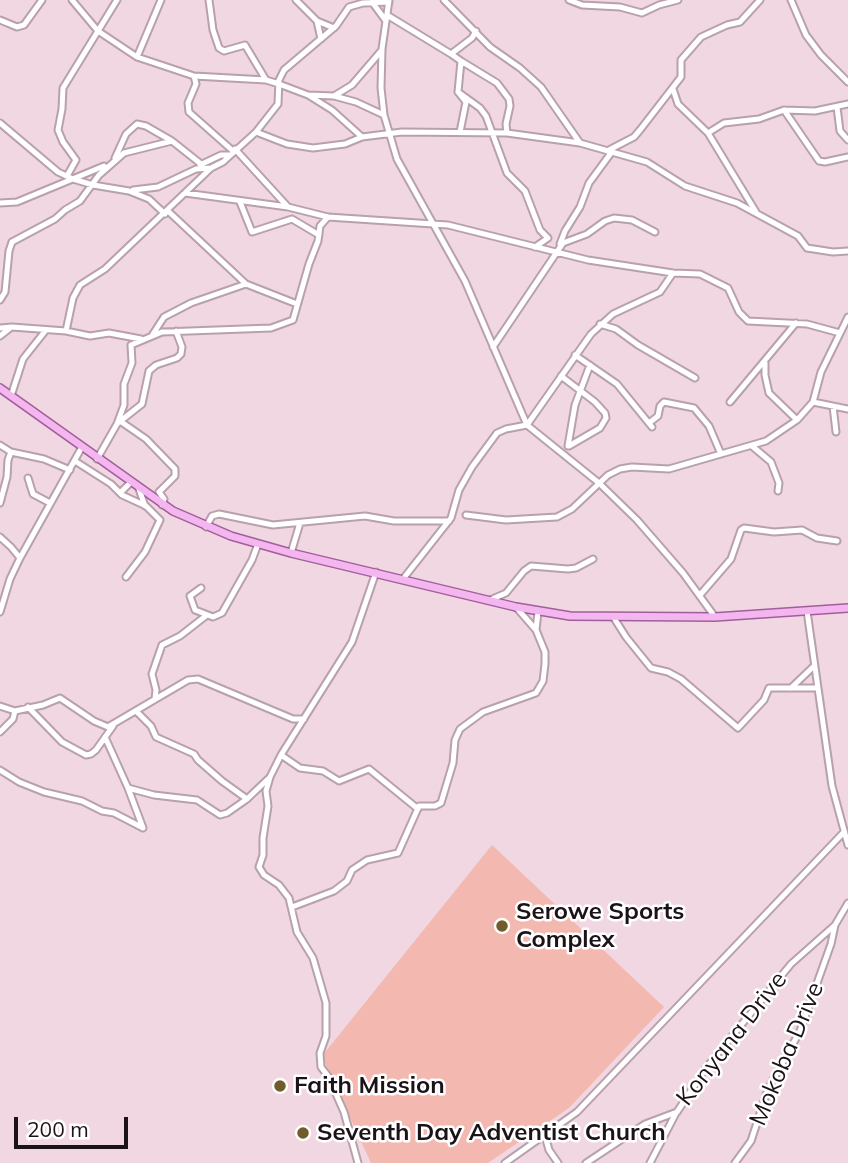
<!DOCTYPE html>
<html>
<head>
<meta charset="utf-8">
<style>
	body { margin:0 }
	#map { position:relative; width:848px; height:1163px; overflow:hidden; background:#f0d7e2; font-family:Mulish,sans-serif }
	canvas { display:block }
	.scale { position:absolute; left:14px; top:1117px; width:114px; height:32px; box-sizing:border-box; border:4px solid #1b1317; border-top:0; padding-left:9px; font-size:21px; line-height:24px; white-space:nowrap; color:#1b1317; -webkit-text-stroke:5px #fff; paint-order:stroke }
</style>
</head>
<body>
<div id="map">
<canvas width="848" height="1163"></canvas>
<div class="scale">200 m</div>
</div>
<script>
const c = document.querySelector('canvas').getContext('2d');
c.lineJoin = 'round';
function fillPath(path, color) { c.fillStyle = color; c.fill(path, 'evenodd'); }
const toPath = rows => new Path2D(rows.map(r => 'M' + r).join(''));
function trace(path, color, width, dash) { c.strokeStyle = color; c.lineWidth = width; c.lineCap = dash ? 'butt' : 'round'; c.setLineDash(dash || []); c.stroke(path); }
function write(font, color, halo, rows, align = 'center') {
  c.font = font + ' Mulish,sans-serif'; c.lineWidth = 5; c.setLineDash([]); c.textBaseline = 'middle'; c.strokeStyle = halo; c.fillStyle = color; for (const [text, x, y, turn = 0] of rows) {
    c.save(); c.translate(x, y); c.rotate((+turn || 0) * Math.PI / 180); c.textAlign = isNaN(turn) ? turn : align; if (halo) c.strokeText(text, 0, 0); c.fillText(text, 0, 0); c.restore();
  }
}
const green = toPath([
	[492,845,664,1007,569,1108,488,1163,371,1163,322,1056]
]);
const minor = toPath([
	[72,0,98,31,137,57,194,76,266,80,279,84,308,95,332,110,362,137,402,132,507,133,580,143,647,162,685,186,737,203,798,236,807,248,833,252,848,251],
	[209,0,213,30,219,48,224,51,245,45,266,80],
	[296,0,317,21,334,28],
	[389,0,382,49,381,88,384,115,397,159,465,281,527,425,599,483,637,520,683,573,715,617],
	[444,0,490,47,520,68,541,87,580,143],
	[569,0,582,5,620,7,642,13,659,5,678,0],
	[791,0,806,35,821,55,848,82],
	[372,2,386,21],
	[387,15,451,54],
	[0,20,17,27,24,25,42,0],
	[317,21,321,39],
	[137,57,161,0],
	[461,61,497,83,509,99,510,106,506,124,507,133],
	[194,76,196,84,188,103,189,112,233,151],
	[673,89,678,104,708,133,756,212],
	[458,92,480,108,486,116,507,173,525,191,540,230,548,238,535,247],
	[308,95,334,96,356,102,384,115],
	[334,96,352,85,382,50],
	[837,107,840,131,848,140],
	[784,110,819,161,825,162,848,157],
	[0,123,58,172,73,179,93,185,129,191,149,199,165,214],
	[256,132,287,144,313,148,345,144,362,137],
	[460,132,466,102,458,92,461,61,451,54,472,38,476,31],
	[708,133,724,123,759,119,784,110,815,111,848,104],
	[235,149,288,207],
	[607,151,634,137,640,130,681,77,681,60,701,37,727,25,740,22,760,0],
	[115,158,126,134,137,124,146,126,172,141],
	[200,165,221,155,229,155],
	[67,176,76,160,63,142,58,130,62,109,63,88,117,0],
	[133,190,158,187,196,169,211,168],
	[185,193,288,207,328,217,448,225,588,260,673,273,700,274,728,288,739,312,748,321,807,324,840,333],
	[240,202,252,232,292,219,319,235],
	[0,203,17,202,104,166],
	[168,211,246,284,297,304],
	[560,244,565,231,580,207,589,183,611,153],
	[0,300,5,292,9,251,12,242,55,219,65,210,80,201,99,175,124,153,172,141,201,164],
	[600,324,616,329,638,345,695,378],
	[0,328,12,327,66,331,90,336,109,333,141,339],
	[66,331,73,298,80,285,105,269,211,168,223,162,256,132,278,104,279,80,284,70,336,26,349,7,363,3,389,2],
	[153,334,164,317,191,303,246,284],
	[0,336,9,329],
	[131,345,162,332,271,328,293,320,309,264,318,241,320,226,328,217],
	[493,347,563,243,587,234,605,221,614,218,632,220,655,232],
	[575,355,617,384,652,427],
	[765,362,765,375,769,393,797,420],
	[561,376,595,402,605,413,606,418,600,428,569,446],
	[11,396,23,359,46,330],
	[730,402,796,323],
	[813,402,848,409],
	[833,406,836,432],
	[120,421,146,439,175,469,175,476,159,492,164,499,162,505],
	[118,423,142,404,149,371,156,365,177,358,181,354,182,347,176,331],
	[649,423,658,416,660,406,664,402,694,408,709,426,721,454],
	[0,445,11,452,44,459,70,470],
	[568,446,575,405,590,365],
	[752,446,771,462,779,483,778,491],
	[97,459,117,424,124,405,124,384,132,363,131,345],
	[75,461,111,484,122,495,146,506,160,520,145,552,126,577],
	[28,478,33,494,50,503],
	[139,489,145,506],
	[120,493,130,483],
	[0,503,7,477,8,460,11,452],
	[466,515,506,520,557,517,572,509,608,475,620,469,632,467,669,469,766,441,797,420,813,402,821,372,848,317],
	[206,527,212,516,219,514,273,525,365,516,394,521,449,521],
	[0,537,11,547,20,558],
	[291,553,300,523],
	[403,579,451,518,459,490,472,467,497,433,506,429,527,425,591,334,613,314,660,292,673,273],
	[201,588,190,596,195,610,213,617,222,613,252,560,258,544],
	[700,595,731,559,741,530,744,528,774,532,802,530,817,538,837,541],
	[490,600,506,593,524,571,531,566,568,569,576,568,593,559],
	[516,607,536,630],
	[807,611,832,786,848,845],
	[0,612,10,579,20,558,82,447],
	[614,618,626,637,651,668,668,672,681,679,738,728,764,700,769,688,817,688],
	[791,688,814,666],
	[155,699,156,690,152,674,162,645,180,636,207,615],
	[0,706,15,711,43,705,60,698,94,721,108,727,188,680,198,679,293,719,304,719],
	[28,707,62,742,86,755,91,754,96,750,113,726],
	[136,711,151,726,156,737,194,754,198,760,222,781,247,799],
	[0,732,13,719,15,711],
	[105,737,128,788,143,828],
	[281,755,300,768,323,771,339,781,369,769,418,809],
	[0,770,19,782,44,792,82,801,102,811,114,813,143,828],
	[128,788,154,795,197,800,220,815,227,813,247,799,268,779],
	[292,907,334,891,347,881,352,870,367,860,398,853,419,806,435,806,441,803,453,763,455,740,460,729,483,712,536,693,543,681,545,664,545,652,536,630,538,612],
	[545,1136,549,1150,558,1163],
	[358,1163,344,1112,328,1076,321,1067,320,1053,326,1036,326,1003,313,958,297,932,289,898,279,885,264,875,259,867,263,855,263,838,268,806,266,791,270,777,281,755,352,642,376,572],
	[505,1163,577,1112,844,832],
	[586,1163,645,1124,677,1112,706,1068,791,964,835,925],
	[650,1163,676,1113],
	[735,1163,751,1141,768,1089,800,1031,831,944,835,925,848,903]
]);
const major = toPath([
	[0,388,173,511,231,536,291,553,516,607,570,616,715,617,848,608]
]);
const markers = [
	[502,926,7,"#715b2b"],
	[280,1086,7,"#715b2b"],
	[303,1133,7,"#715b2b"]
];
const poiNames = [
	["Serowe Sports",516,912],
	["Complex",516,940],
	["Faith Mission",294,1086],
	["Seventh Day Adventist Church",317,1133]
];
const streetNames = [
	["Konyana Drive",732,1039,-52],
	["Mokoba Drive",787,1054,-67]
];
fillPath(green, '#f3b8b0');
trace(minor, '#b8a1ac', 9);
trace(major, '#a25e9c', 10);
trace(minor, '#fff', 5);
trace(major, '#f3b6ee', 7);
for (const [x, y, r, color] of markers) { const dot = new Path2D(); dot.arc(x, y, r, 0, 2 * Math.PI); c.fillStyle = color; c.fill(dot); trace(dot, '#fff', 2.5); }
write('bold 24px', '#1b1317', '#fff', poiNames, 'left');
write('24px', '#1b1317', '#fff', streetNames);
</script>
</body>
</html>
